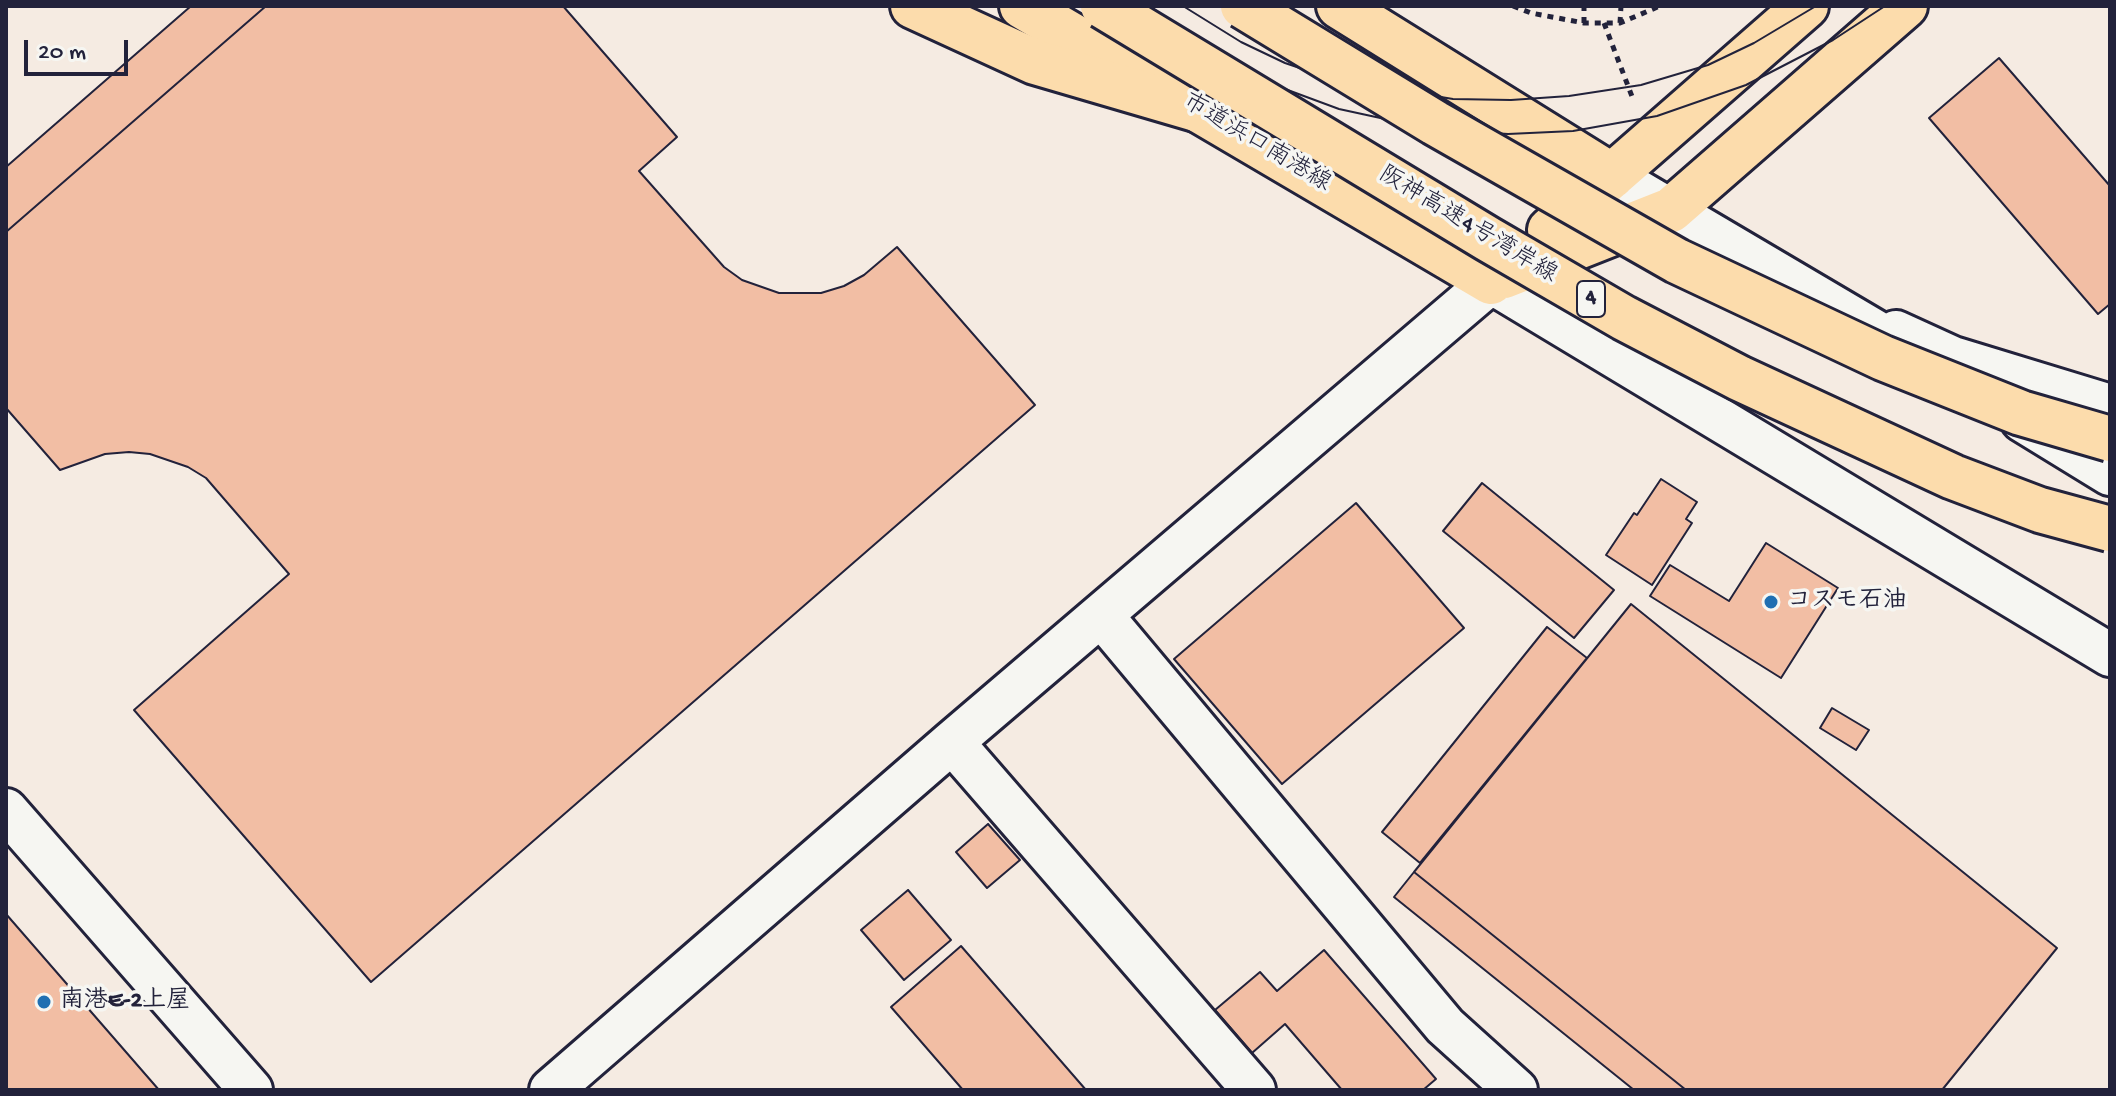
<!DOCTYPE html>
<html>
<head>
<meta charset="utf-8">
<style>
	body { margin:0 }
	#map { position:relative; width:2116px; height:1096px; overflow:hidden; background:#f5ebe2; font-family:"Gochi Hand",sans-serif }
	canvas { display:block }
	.frame { position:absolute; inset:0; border:8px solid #22223b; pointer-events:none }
	.scale { position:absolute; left:24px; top:40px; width:104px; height:36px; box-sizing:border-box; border:4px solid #22223b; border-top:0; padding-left:10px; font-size:24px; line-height:28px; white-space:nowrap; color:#22223b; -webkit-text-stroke:6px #f6f6f2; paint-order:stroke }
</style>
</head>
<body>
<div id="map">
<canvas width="2116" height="1096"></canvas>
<div class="frame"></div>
<div class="scale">20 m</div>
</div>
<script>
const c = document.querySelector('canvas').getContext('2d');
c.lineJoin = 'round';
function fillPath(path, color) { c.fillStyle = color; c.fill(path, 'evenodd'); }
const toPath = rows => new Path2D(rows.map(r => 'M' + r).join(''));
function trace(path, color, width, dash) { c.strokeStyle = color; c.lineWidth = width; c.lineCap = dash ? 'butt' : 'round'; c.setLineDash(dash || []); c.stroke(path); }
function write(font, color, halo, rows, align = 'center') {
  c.font = font + ' "Gochi Hand","Klee One",sans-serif'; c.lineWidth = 7; c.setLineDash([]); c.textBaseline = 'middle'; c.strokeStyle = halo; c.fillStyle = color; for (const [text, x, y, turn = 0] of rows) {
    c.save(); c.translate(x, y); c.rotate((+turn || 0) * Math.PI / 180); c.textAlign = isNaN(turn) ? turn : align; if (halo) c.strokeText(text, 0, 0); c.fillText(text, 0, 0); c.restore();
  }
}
const building = toPath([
	[191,6,266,6,6,232,6,167,191,6],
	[266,6,563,6,677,137,639,171,724,267,742,280,779,293,821,293,844,286,864,275,897,247,1035,405,371,982,134,710,289,574,206,478,188,467,150,454,129,452,105,454,60,470,6,408,6,232,266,6],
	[1999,58,2110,186,2110,304,2098,314,1929,118,1999,58],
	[1661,479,1697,502,1686,519,1692,523,1652,585,1606,555,1634,513,1637,515,1661,479],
	[1482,483,1614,590,1574,638,1443,531,1482,483],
	[1356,503,1464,628,1282,784,1174,659,1356,503],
	[1766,543,1838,588,1781,678,1650,596,1670,565,1729,601,1766,543],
	[1631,604,2057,948,1942,1090,1686,1090,1414,872,1631,604],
	[1547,627,1587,658,1420,863,1382,832,1547,627],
	[1832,708,1869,730,1856,750,1820,728,1832,708],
	[988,824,1020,860,987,888,956,852,988,824],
	[1414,872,1686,1090,1634,1090,1394,897,1414,872],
	[908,890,951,940,904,980,861,930,908,890],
	[6,914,159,1090,6,1090,6,914],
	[961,946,1086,1090,963,1090,891,1007,961,946],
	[1324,950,1436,1079,1423,1090,1342,1090,1285,1024,1252,1053,1215,1010,1260,972,1277,991,1324,950]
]);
const path = toPath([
	[1513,6,1531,13,1584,23,1620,23,1660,6],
	[1584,23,1584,6],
	[1604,23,1633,99],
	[1620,23,1621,6]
]);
const minor = toPath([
	[1612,176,1917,356],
	[1896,332,1953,358,2110,406],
	[2022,420,2110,474],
	[1101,615,1445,1026,1516,1090],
	[952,742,1254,1090],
	[6,810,251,1090],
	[551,1090,952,742,1491,282,2110,655]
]);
const major = toPath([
	[1022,6,1491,282],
	[1339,6,1612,176],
	[1550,230,1806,6],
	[1504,276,1671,210,1905,6]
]);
const highway = toPath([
	[913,6,1035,62,1199,110]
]);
const tram = toPath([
	[1149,6,1215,50,1285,89,1339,109,1431,129,1508,134,1573,131,1657,116,1746,85,1833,40,1885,6],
	[1183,6,1241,42,1285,63,1332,79,1453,99,1511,100,1569,96,1641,85,1708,65,1754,43,1816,6]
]);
const highwayBridge = toPath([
	[1103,6,1488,239,1624,318,1739,378,1953,477,2040,510,2110,529],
	[1243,6,1435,123,1677,261,1883,358,2021,413,2110,439]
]);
const markers = [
	[1771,602,8,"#1f6fb2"],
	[44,1002,8,"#1f6fb2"]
];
const shields = [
	[1591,299,28]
];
const shieldNames = [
	["4",1591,299]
];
const streetNames = [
	["市道浜口南港線",1256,144,31],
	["阪神高速4号湾岸線",1467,226,31]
];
const poiNames = [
	["コスモ石油",1787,602],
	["南港E-2上屋",60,1002]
];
fillPath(building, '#f2bea4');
trace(building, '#22223b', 2);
trace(minor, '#22223b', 48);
trace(major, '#22223b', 50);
trace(highway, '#22223b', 50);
trace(path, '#22223b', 5, [6, 6]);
trace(minor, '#f6f6f2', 42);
trace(major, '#fcdcac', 44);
trace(highway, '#fcdcac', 44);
trace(tram, '#22223b', 2);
trace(highwayBridge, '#22223b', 50, []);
trace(highwayBridge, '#fcdcac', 44);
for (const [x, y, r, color] of markers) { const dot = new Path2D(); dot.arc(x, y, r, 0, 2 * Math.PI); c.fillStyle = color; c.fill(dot); trace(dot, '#f6f6f2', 3); }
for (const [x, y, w] of shields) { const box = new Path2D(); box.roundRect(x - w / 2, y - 18, w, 36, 6); c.fillStyle = '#f6f6f2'; c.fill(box); trace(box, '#22223b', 2); }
write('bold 22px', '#22223b', null, shieldNames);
write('24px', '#22223b', '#f6f6f2', streetNames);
write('bold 24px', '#22223b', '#f6f6f2', poiNames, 'left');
</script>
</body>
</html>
